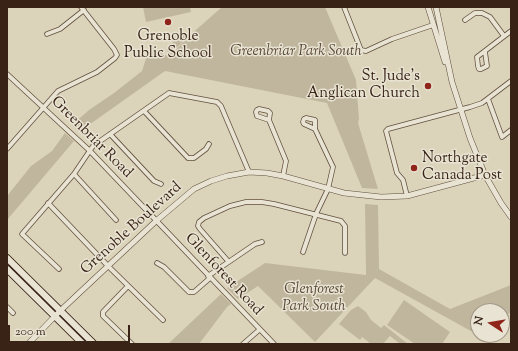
<!DOCTYPE html>
<html>
<head>
<meta charset="utf-8">
<style>
	body { margin:0 }
	#map { position:relative; width:518px; height:351px; overflow:hidden; background:#dcd4ba; font-family:"Sorts Mill Goudy",serif }
	canvas { display:block }
	.frame { position:absolute; inset:0; border:8px solid #382316; pointer-events:none }
	.north { position:absolute; left:470px; top:303px; width:40px; height:40px; box-sizing:border-box; background:#e8e3d2; border:1px solid #a29687; border-radius:50%; rotate:282deg; font-size:11px; font-weight:700; line-height:16px; text-align:center; color:#382316 }
	.north::after { content:''; display:block; margin:auto; width:14px; height:18px; background:#8f2418; clip-path:polygon(50% 0,100% 100%,50% 72%,0 100%) }
	.scale { position:absolute; left:8px; top:325px; width:122px; height:18px; box-sizing:border-box; border:2px solid #382316; border-top:0; padding-left:5px; font-size:12px; line-height:14px; white-space:nowrap; color:#382316; -webkit-text-stroke:3px #e8e3d2; paint-order:stroke }
</style>
</head>
<body>
<div id="map">
<canvas width="518" height="351"></canvas>
<div class="frame"></div>
<div class="north">N</div>
<div class="scale">200 m</div>
</div>
<script>
const c = document.querySelector('canvas').getContext('2d');
c.lineJoin = 'round';
function fillPath(path, color) { c.fillStyle = color; c.fill(path, 'evenodd'); }
const toPath = rows => new Path2D(rows.map(r => 'M' + r).join(''));
function trace(path, color, width, dash) { c.strokeStyle = color; c.lineWidth = width; c.lineCap = dash ? 'butt' : 'round'; c.setLineDash(dash || []); c.stroke(path); }
function write(font, color, halo, rows, align = 'center') {
  c.font = font + ' "Sorts Mill Goudy",serif'; c.lineWidth = 3; c.setLineDash([]); c.textBaseline = 'middle'; c.strokeStyle = halo; c.fillStyle = color; for (const [text, x, y, turn = 0] of rows) {
    c.save(); c.translate(x, y); c.rotate((+turn || 0) * Math.PI / 180); c.textAlign = isNaN(turn) ? turn : align; if (halo) c.strokeText(text, 0, 0); c.fillText(text, 0, 0); c.restore();
  }
}
const green = toPath([
	[143,7,190,7,191,12,146,22],
	[222,7,325,7,356,80,359,119,358,123,378,189,362,188,327,103,165,71,79,132,72,125,89,110,114,93,142,71,150,46,169,57,189,36],
	[180,33,185,35,186,38,171,54,169,54,167,50],
	[65,133,74,141,7,220,7,196,31,166,52,151],
	[365,204,378,205,379,269,450,309,511,285,511,312,502,318,502,311,478,311,478,335,375,278,315,342,258,286,238,299,227,288,265,263,366,275],
	[221,294,231,304,227,307,199,344,168,344],
	[404,300,450,332,442,344,415,344,387,325],
	[358,306,366,312,371,320,381,328,384,325,408,344,400,344,390,336,383,344,371,344,362,337,360,340,339,324,351,310]
]);
const minor = toPath([
	[344,7,361,50,366,51,392,39,433,25],
	[465,20,475,13,482,13,490,17,504,36],
	[47,34,60,29,84,10],
	[485,52,487,66,481,69,479,69,478,66,477,57,511,31],
	[7,74,90,151,274,344],
	[488,99,502,137,511,130],
	[144,111,188,158,194,158,206,149,209,144],
	[269,120,257,116,256,112,257,110,259,109,268,111,270,113,269,120,286,161,283,176],
	[110,134,154,181,161,184],
	[7,149,58,91,97,72,115,58,117,55,114,49,81,7],
	[74,174,116,220],
	[407,196,403,180,397,173,386,131,388,129,470,107,482,103,511,81],
	[48,203,109,267,163,320],
	[303,252,316,214,328,189,333,167,315,129,315,120,306,118,304,119,303,122,304,124,315,129],
	[228,261,200,229,198,226,199,222,204,218,230,206,246,202,262,202,274,204,341,221,345,226,345,253],
	[157,263,164,267,189,292,194,292,210,278],
	[59,269,22,234,74,174,93,146,169,93,217,102,221,106,249,172],
	[208,276,255,244,262,242],
	[128,286,103,312,103,316,132,344],
	[7,307,13,313],
	[243,344,259,330]
]);
const tertiary = toPath([
	[428,7,445,62],
	[436,7,452,82,470,138,485,175,501,203,511,217],
	[28,344,60,311,156,221,194,189,211,181,227,176,249,172,267,173,283,176,344,193,381,197,407,196,485,175]
]);
const secondary = toPath([
	[7,258,94,344],
	[7,269,83,344]
]);
const markers = [
	[168,22,4,"#8f2418"],
	[428,86,4,"#8f2418"],
	[414,168,4,"#8f2418"]
];
const poiNames = [
	["Grenoble",168,37],
	["Public School",168,54],
	["St. Jude's",420,77,"right"],
	["Anglican Church",420,94,"right"],
	["Northgate",422,159,"left"],
	["Canada Post",422,176,"left"]
];
const parkNames = [
	["Greenbriar Park South",296,52],
	["Glenforest",314,290],
	["Park South",314,307]
];
const streetNames = [
	["Greenbriar Road",91,138,45],
	["Grenoble Boulevard",132,229,-42],
	["Glenforest Road",223,275,47]
];
fillPath(green, '#c0b69e');
trace(minor, '#614f3f', 5.5);
trace(tertiary, '#614f3f', 6);
trace(secondary, '#382316', 8);
trace(minor, '#e8e3d2', 4);
trace(tertiary, '#e8e3d2', 5);
trace(secondary, '#e8e3d2', 6);
for (const [x, y, r, color] of markers) { const dot = new Path2D(); dot.arc(x, y, r, 0, 2 * Math.PI); c.fillStyle = color; c.fill(dot); trace(dot, '#e8e3d2', 1.5); }
write('15px', '#382316', '#e8e3d2', poiNames);
write('italic 15px', '#5a4838', '#e8e3d2', parkNames);
write('15px', '#382316', '#e8e3d2', streetNames);
</script>
</body>
</html>
